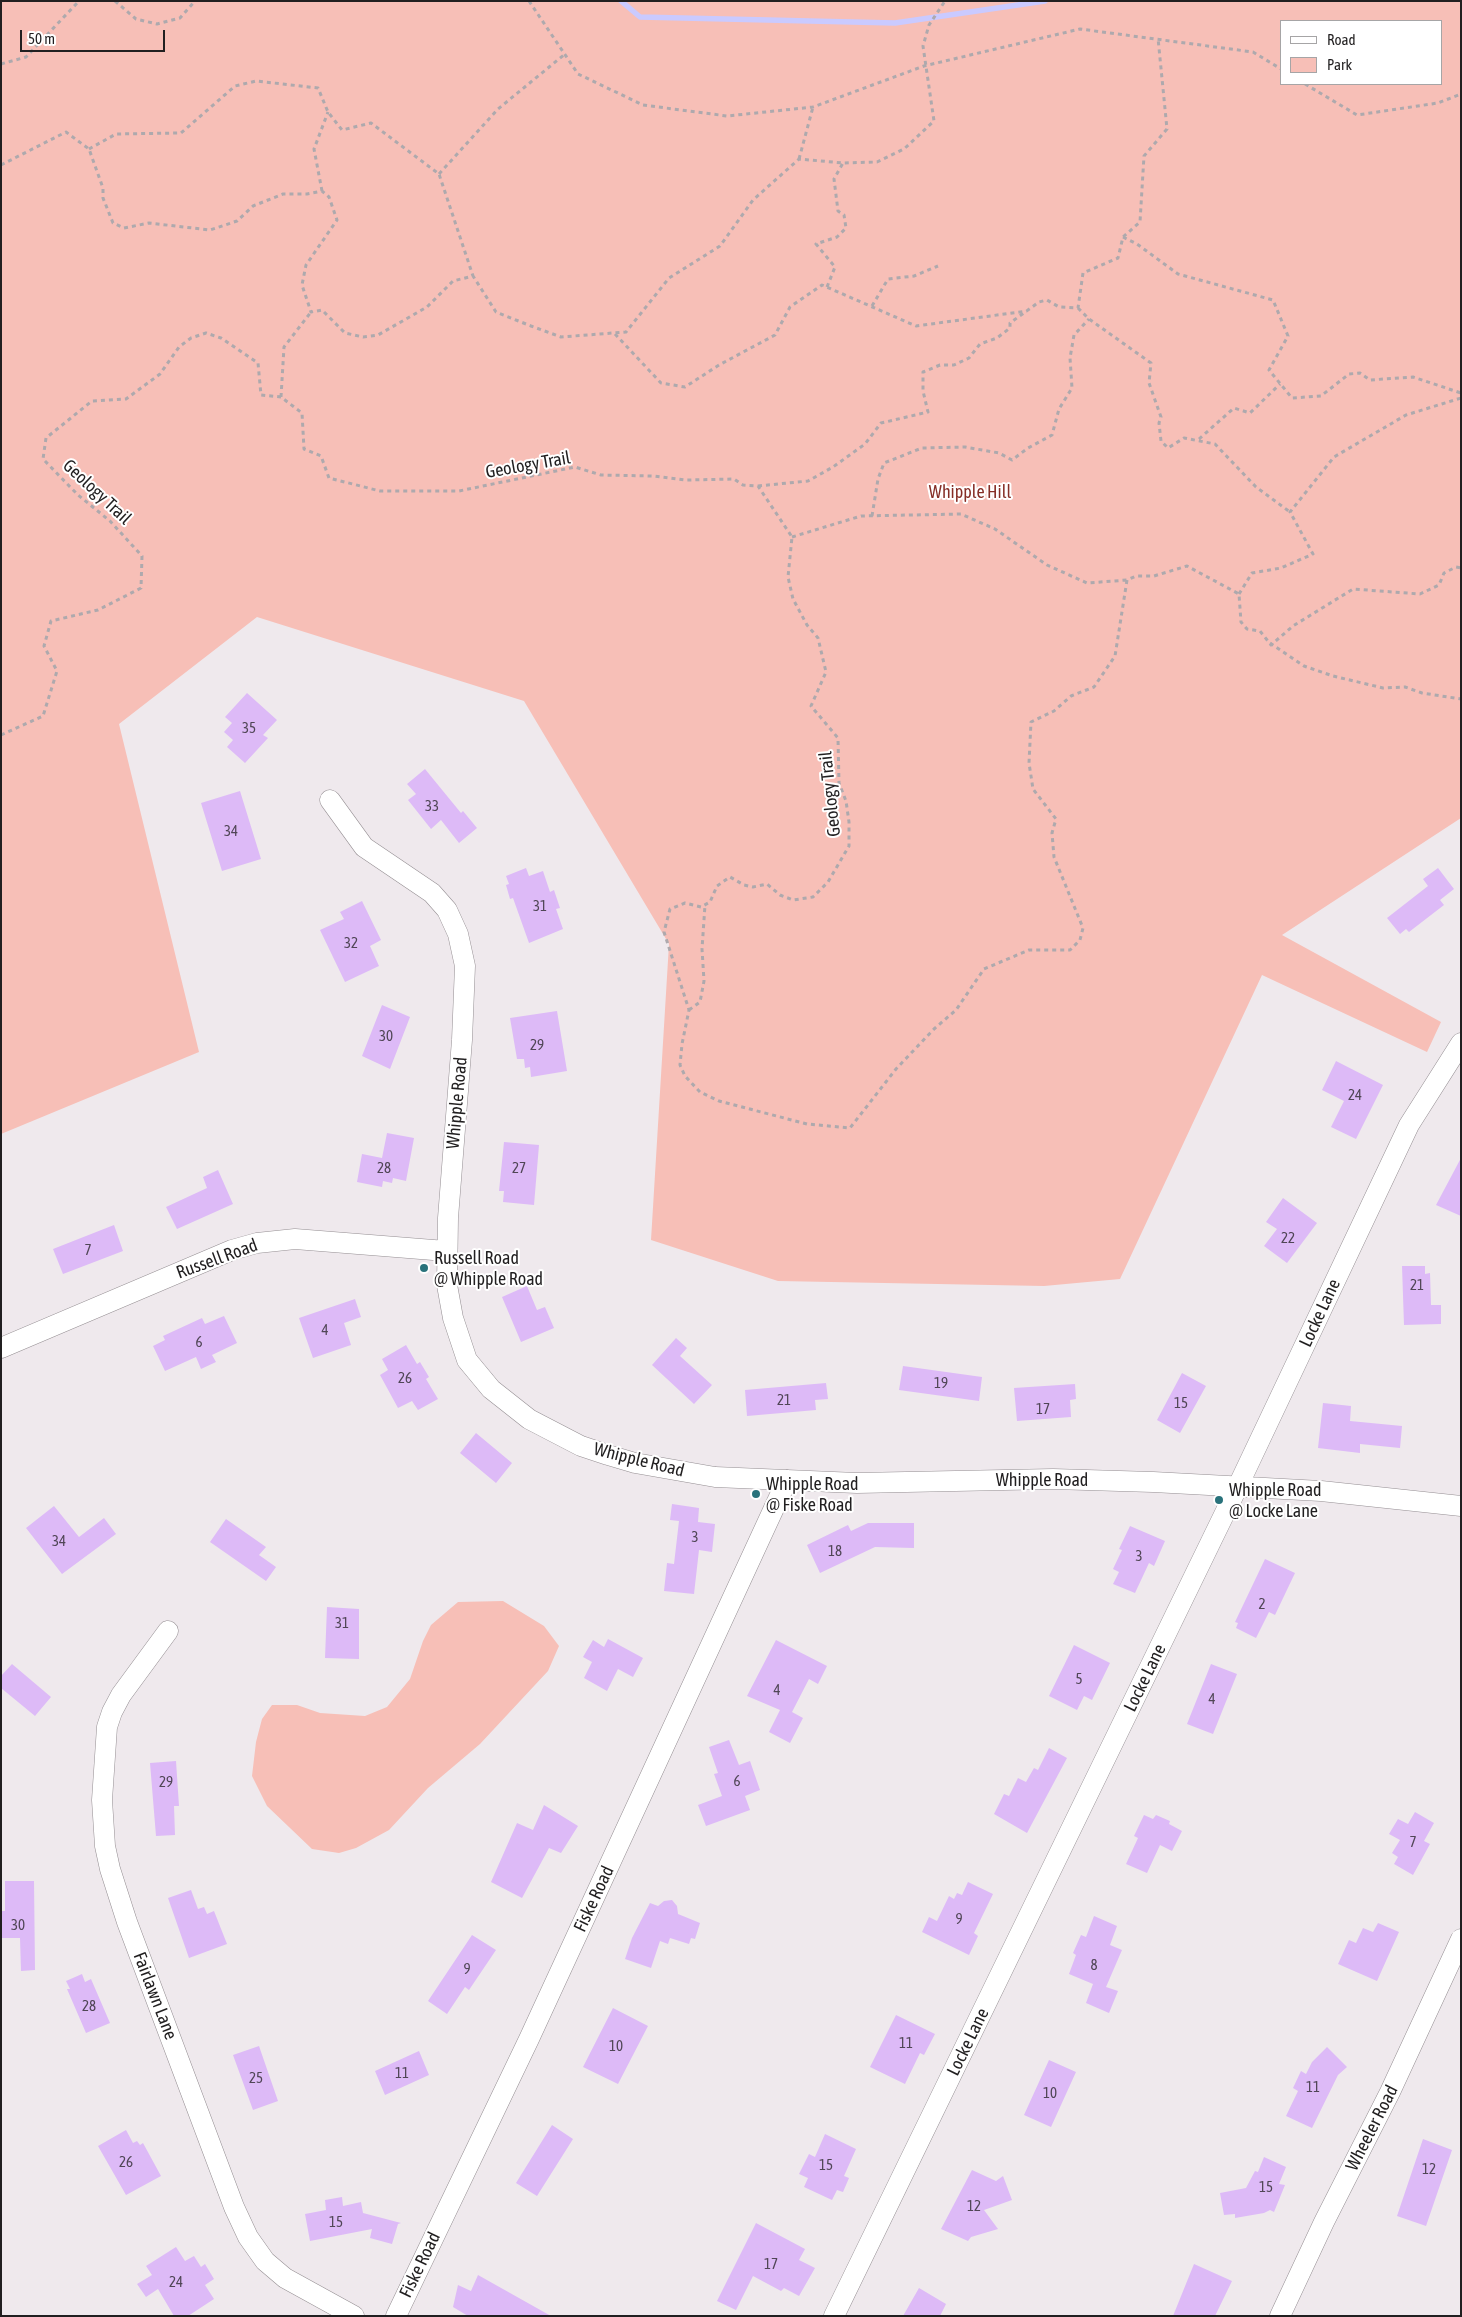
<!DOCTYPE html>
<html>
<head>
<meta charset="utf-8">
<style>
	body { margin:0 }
	#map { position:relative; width:1462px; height:2317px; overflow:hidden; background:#efe9ed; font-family:"Asap Condensed",sans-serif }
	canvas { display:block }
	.frame { position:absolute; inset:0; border:2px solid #211f20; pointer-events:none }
	.legend { position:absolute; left:1280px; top:20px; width:162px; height:65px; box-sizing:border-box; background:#fff; border:1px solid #a6a5a6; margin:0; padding:6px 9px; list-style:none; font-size:15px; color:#211f20 }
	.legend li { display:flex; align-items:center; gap:10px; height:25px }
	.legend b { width:25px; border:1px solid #a6a5a6 }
	.scale { position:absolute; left:20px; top:30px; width:145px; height:22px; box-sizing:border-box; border:2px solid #211f20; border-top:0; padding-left:6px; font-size:15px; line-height:18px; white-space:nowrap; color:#211f20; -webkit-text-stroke:4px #fff; paint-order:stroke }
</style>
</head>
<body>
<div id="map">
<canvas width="1462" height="2317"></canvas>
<div class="frame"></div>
<ul class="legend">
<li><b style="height:6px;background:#fff"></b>Road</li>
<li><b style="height:14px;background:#f7bfb7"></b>Park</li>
</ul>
<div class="scale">50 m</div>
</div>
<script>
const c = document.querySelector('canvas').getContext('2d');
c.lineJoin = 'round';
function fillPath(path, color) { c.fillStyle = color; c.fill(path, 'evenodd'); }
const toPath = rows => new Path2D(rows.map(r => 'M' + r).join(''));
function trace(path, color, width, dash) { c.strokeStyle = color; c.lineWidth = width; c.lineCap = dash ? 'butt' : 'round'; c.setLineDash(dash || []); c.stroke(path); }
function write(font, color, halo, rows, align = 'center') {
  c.font = font + ' "Asap Condensed",sans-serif'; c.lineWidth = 4; c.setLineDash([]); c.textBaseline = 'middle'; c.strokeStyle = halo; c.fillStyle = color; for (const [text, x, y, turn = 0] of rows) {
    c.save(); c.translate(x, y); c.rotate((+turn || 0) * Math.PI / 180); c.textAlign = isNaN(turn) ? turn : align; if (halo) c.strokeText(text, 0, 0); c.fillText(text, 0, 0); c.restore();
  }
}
const green = toPath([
	[1,1,1461,1,1461,818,1282,935,1441,1022,1427,1052,1262,975,1120,1279,1044,1286,778,1281,651,1240,669,944,524,701,257,617,119,724,199,1052,1,1134],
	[1281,21,1441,21,1441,84,1281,84],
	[503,1601,544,1626,559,1646,548,1671,480,1744,428,1788,389,1830,356,1848,339,1853,312,1849,267,1806,252,1776,256,1742,262,1719,272,1705,297,1705,320,1713,365,1716,387,1707,410,1679,423,1641,431,1625,458,1602]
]);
const stream = toPath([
	[621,1,640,17,895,23,1045,1]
]);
const building = toPath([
	[247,693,277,720,263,735,268,738,245,763,227,747,233,740,224,732,232,723,225,717],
	[425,769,461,813,463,811,477,828,459,843,441,820,431,829,408,800,416,794,407,784],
	[240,791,261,859,222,871,201,803],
	[526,868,529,876,543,871,550,892,554,890,560,908,556,909,563,929,529,943,513,898,510,899,506,885,509,884,506,876],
	[1438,868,1454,889,1440,900,1444,905,1409,932,1406,929,1400,934,1387,918,1428,886,1423,879],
	[362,901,381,940,370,946,379,966,345,982,320,930,344,919,340,912],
	[382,1005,410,1017,390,1069,362,1056],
	[557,1011,567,1071,531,1077,530,1067,525,1068,524,1059,517,1059,510,1018],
	[1336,1061,1383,1085,1356,1139,1331,1127,1344,1101,1322,1090],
	[387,1133,414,1138,406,1181,393,1178,392,1183,383,1181,382,1187,357,1182,362,1154,382,1158],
	[504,1142,539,1145,534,1205,503,1202,504,1191,499,1191],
	[1461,1158,1461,1216,1436,1205],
	[218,1170,233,1204,177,1229,166,1207,207,1188,203,1177],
	[1283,1198,1317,1223,1287,1263,1264,1246,1277,1229,1266,1222],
	[114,1225,123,1251,63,1274,53,1249],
	[1402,1266,1425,1266,1425,1274,1430,1273,1431,1305,1441,1305,1441,1324,1404,1325],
	[527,1286,537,1310,545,1307,554,1328,521,1342,502,1297],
	[355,1299,361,1317,344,1323,351,1345,313,1358,299,1318],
	[224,1316,237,1343,212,1355,216,1362,201,1369,196,1357,165,1371,153,1346,165,1340,163,1336,202,1318,205,1324],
	[676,1338,687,1348,680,1356,712,1385,694,1404,652,1365],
	[406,1345,417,1364,420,1362,429,1377,426,1379,438,1399,418,1410,412,1401,398,1408,380,1375,388,1370,382,1359],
	[903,1366,982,1377,979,1401,899,1390],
	[1182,1373,1206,1386,1180,1433,1157,1420],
	[826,1383,828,1399,815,1400,816,1410,747,1416,745,1390],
	[1075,1384,1076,1399,1070,1400,1071,1417,1017,1421,1014,1388],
	[1323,1403,1351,1406,1350,1421,1402,1426,1400,1448,1360,1444,1360,1453,1318,1448],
	[476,1433,512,1463,496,1483,460,1453],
	[672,1504,699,1508,698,1522,715,1524,712,1552,699,1550,694,1594,664,1591,667,1563,674,1564,679,1521,670,1520],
	[54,1506,79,1537,104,1518,116,1534,62,1574,26,1528],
	[226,1519,266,1547,259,1555,276,1567,266,1581,210,1542],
	[868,1523,914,1523,914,1548,875,1547,820,1573,807,1545,848,1525,851,1531],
	[1130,1526,1165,1541,1154,1566,1149,1563,1135,1593,1113,1584,1119,1572,1113,1569,1122,1550,1119,1549],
	[1265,1559,1295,1573,1275,1615,1269,1612,1256,1638,1236,1628,1238,1623,1235,1622],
	[327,1607,359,1609,359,1659,325,1658],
	[608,1639,643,1658,633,1677,618,1669,607,1691,584,1678,592,1662,583,1657,593,1640,604,1647],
	[776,1640,827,1666,818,1684,809,1679,792,1712,803,1718,790,1743,769,1732,780,1710,747,1696],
	[1074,1645,1110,1663,1092,1700,1084,1696,1077,1710,1049,1696],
	[12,1664,51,1697,35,1716,1,1688,1,1676],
	[1211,1664,1237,1674,1213,1734,1187,1724],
	[729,1740,739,1765,750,1761,760,1790,745,1796,750,1810,706,1826,698,1805,722,1796,714,1774,718,1773,709,1747],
	[1049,1748,1067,1758,1027,1833,994,1814,1004,1794,1009,1796,1018,1778,1026,1782,1034,1768,1038,1770],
	[176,1761,179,1806,174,1806,175,1835,156,1836,150,1763],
	[544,1805,578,1826,561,1853,549,1848,522,1898,491,1882,517,1823,533,1830],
	[1415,1812,1434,1823,1424,1841,1430,1844,1413,1875,1394,1864,1398,1857,1392,1853,1400,1840,1389,1834,1398,1819,1408,1824],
	[1144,1815,1153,1819,1156,1815,1170,1821,1169,1824,1182,1831,1172,1851,1160,1845,1147,1873,1126,1864,1138,1838,1134,1836],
	[5,1881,34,1881,35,1970,21,1971,20,1938,1,1938,1,1911,5,1911],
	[968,1882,993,1894,974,1933,978,1936,969,1955,922,1932,929,1917,937,1921,949,1896,954,1899,957,1893,962,1895],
	[191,1890,198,1909,204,1907,207,1914,214,1911,227,1944,189,1958,168,1898],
	[672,1900,677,1906,678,1914,700,1923,695,1939,691,1938,689,1944,670,1938,668,1944,660,1941,651,1968,625,1959,632,1938,650,1903,658,1906,664,1901],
	[1094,1916,1117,1926,1110,1945,1122,1950,1106,1987,1118,1991,1109,2013,1086,2003,1093,1984,1069,1974,1076,1955,1073,1953,1081,1935,1086,1937],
	[1378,1923,1399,1932,1377,1981,1338,1964,1349,1940,1356,1943,1363,1928,1373,1932],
	[472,1935,496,1950,469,1990,465,1987,447,2014,428,2001],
	[82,1974,85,1982,91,1979,110,2023,86,2033,67,1989,70,1989,66,1981],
	[613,2008,648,2026,618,2084,583,2067],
	[896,2015,935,2034,924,2055,920,2053,905,2084,870,2067],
	[259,2046,278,2101,253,2110,233,2055],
	[1327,2047,1347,2067,1338,2075,1312,2128,1286,2116,1298,2091,1293,2088,1301,2071,1306,2074,1312,2062],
	[419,2051,429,2075,385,2095,375,2071],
	[1049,2060,1076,2072,1051,2127,1024,2115],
	[552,2125,573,2139,537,2196,516,2183],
	[126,2130,133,2143,137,2141,140,2145,143,2143,161,2176,126,2195,98,2146],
	[825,2134,856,2149,844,2176,849,2178,843,2192,837,2190,832,2200,804,2187,808,2178,799,2174,809,2154,815,2157],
	[1423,2139,1452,2150,1426,2226,1397,2216],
	[1264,2157,1286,2167,1279,2184,1285,2185,1274,2212,1270,2210,1264,2213,1235,2218,1235,2214,1224,2215,1220,2193,1246,2188,1255,2171,1258,2172],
	[972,2170,996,2181,1003,2176,1012,2200,984,2210,998,2229,971,2237,968,2241,941,2229],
	[342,2197,343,2206,361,2202,363,2213,401,2223,398,2224,392,2244,370,2238,372,2229,310,2241,305,2214,326,2210,325,2200],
	[756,2223,805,2249,799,2260,815,2268,799,2296,784,2288,781,2291,753,2276,736,2310,717,2301],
	[176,2247,185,2261,194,2256,201,2267,205,2264,214,2279,205,2285,214,2299,188,2316,174,2316,158,2289,146,2297,137,2284,152,2275,146,2266],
	[1194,2264,1232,2281,1215,2316,1173,2316],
	[478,2275,551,2316,468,2316,453,2307,458,2285,471,2291],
	[919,2288,946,2304,940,2316,903,2316]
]);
const path = toPath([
	[115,1,136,19,157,24,180,18,195,1],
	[529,1,578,74,643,105,727,116,813,107,924,66,1080,29,1253,52,1281,69],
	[1,64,26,57,79,1],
	[1305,84,1357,115,1438,103,1461,94],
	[89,149,116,134,181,133,235,86,256,81,318,88,328,112,342,130,371,123,439,174,473,276],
	[799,159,813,107],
	[1,165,66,132,89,149,103,188,103,198,113,223,124,228,149,223,210,230,237,221,253,206,283,194,307,194,322,191,329,197,337,220,306,265,302,285,311,312,322,310,345,333,363,337,378,335,427,307,453,281,473,276,496,312,531,326,561,337,626,332,669,278,720,246,753,200,799,159,843,163,877,162,904,149,934,121,923,46,929,25,945,1],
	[439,174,498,109,565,54],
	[322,191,314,149,328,112],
	[1123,237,1137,244,1178,274,1273,300,1288,336,1269,370,1292,398,1321,396,1349,374,1360,373,1370,380,1413,377,1461,393],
	[827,287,835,267,816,244,837,237,846,228,844,215,838,211,834,179,843,163],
	[872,306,888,279,914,276,938,266],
	[1078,308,1089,319,1151,363,1149,383,1161,417,1159,423,1161,441,1168,448,1184,438,1215,444,1256,487,1290,512],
	[615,334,661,383,685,387,719,365,775,335,790,307,822,285,916,326,1027,311],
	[281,397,284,347,311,312],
	[1199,439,1234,408,1250,413,1280,384],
	[758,486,808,481,833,467,865,444,881,423,928,412,923,391,923,372,940,365,954,365,969,358,980,344,997,338,1010,328,1010,323,1039,302,1047,300,1059,307,1078,308,1083,273,1118,258,1123,237,1140,222,1144,156,1167,129,1158,38],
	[872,516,878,479,884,463,922,448,965,447,999,453,1012,460,1028,448,1052,435,1059,409,1072,388,1070,358,1074,335,1089,319],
	[792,537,861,516,961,514,995,529,1047,565,1087,583,1127,580],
	[1239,594,1252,573,1281,568,1313,554,1290,512,1334,457,1406,415,1461,398],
	[1270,643,1304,666,1333,676,1383,688,1405,687,1422,693,1461,699],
	[1,735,43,716,57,671,44,646,51,621,98,610,141,588,142,556,110,521,78,495,43,459,46,438,92,401,126,399,160,374,179,347,191,338,206,333,221,338,258,363,261,395,281,397,302,413,304,449,321,456,329,478,380,491,459,491,575,467,601,475,653,476,686,480,734,479,743,485,758,486,792,537,788,577,793,599,807,625,818,638,826,672,811,706,838,738,839,783,846,801,849,822,849,846,828,882,813,897,793,900,780,895,767,884,753,887,744,885,730,877,717,886,710,902,701,907,685,903,670,909,664,932,689,1010,682,1044,680,1065,685,1076,700,1092,719,1101,807,1124,850,1128,896,1069,934,1029,956,1010,984,969,1029,950,1070,950,1080,940,1083,928,1054,857,1052,833,1056,819,1033,789,1029,763,1031,722,1054,711,1071,696,1094,687,1115,656,1127,580,1136,576,1154,576,1187,566,1239,594,1241,622,1247,629,1260,631,1271,645,1293,626,1353,589,1420,594,1439,585,1444,573,1456,567,1461,568],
	[689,1010,700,1002,704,981,702,949,705,905]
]);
const minor = toPath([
	[330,800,364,847,432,893,447,910,458,934,465,966,462,1040,448,1218,447,1285,453,1318,467,1360,491,1389,529,1419,581,1446,608,1455,635,1463,715,1477,857,1483,1053,1479,1153,1482,1321,1491,1461,1506],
	[1,1348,232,1250,257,1243,295,1239,446,1251],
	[168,1631,121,1695,112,1712,107,1727,102,1800,105,1846,110,1869,127,1922,234,2207,248,2237,265,2261,285,2278,354,2316],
	[396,2316,529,2039,787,1480],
	[834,2316,1238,1486,1409,1125,1461,1043],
	[1280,2316,1324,2222,1390,2092,1461,1939]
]);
const markers = [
	[424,1268,5,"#29727b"],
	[756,1494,5,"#29727b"],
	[1219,1500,5,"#29727b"]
];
const numberNames = [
	["35",249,728],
	["33",432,806],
	["34",231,831],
	["31",540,906],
	["32",351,943],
	["30",386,1036],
	["29",537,1045],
	["24",1355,1095],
	["28",384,1168],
	["27",519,1168],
	["22",1288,1238],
	["7",88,1250],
	["21",1417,1285],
	["4",325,1330],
	["6",199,1342],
	["26",405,1378],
	["19",941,1383],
	["21",784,1400],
	["15",1181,1403],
	["17",1043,1409],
	["3",695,1537],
	["34",59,1541],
	["18",835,1551],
	["3",1139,1556],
	["2",1262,1604],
	["31",342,1623],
	["5",1079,1679],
	["4",777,1690],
	["4",1212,1699],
	["6",737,1781],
	["29",166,1782],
	["7",1413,1842],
	["9",959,1919],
	["30",18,1925],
	["8",1094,1965],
	["9",467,1969],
	["28",89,2006],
	["11",906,2043],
	["10",616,2046],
	["11",402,2073],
	["25",256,2078],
	["11",1313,2087],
	["10",1050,2093],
	["26",126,2162],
	["15",826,2165],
	["12",1429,2169],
	["15",1266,2187],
	["12",974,2206],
	["15",336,2222],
	["17",771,2264],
	["24",176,2282]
];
const streetNames = [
	["Geology Trail",528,465,-10],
	["Geology Trail",97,492,43],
	["Geology Trail",830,794,-96],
	["Whipple Road",457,1103,-85],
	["Russell Road",217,1259,-20],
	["Locke Lane",1320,1313,-65],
	["Whipple Road",639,1460,14],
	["Whipple Road",1042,1480],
	["Locke Lane",1145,1678,-64],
	["Fiske Road",594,1899,-65],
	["Fairlawn Lane",155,1996,69],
	["Locke Lane",968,2042,-64],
	["Wheeler Road",1372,2128,-63],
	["Fiske Road",420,2265,-64]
];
const parkNames = [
	["Whipple Hill",970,492]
];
const poiNames = [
	["Russell Road",434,1258],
	["@ Whipple Road",434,1279],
	["Whipple Road",766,1484],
	["@ Fiske Road",766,1505],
	["Whipple Road",1229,1490],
	["@ Locke Lane",1229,1511]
];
fillPath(green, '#f7bfb7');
trace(stream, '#cacaff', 5.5);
fillPath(building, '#ddbaf7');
trace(minor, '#948e92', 21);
trace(path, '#aea9ad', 3, [4, 4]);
trace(minor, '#fff', 20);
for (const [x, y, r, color] of markers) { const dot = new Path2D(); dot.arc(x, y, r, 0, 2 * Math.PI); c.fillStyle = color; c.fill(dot); trace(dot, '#fff', 2); }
write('15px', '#504656', null, numberNames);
write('18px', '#211f20', '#fff', streetNames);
write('18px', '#862f27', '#fff', parkNames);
write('18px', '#211f20', '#fff', poiNames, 'left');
</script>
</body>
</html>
